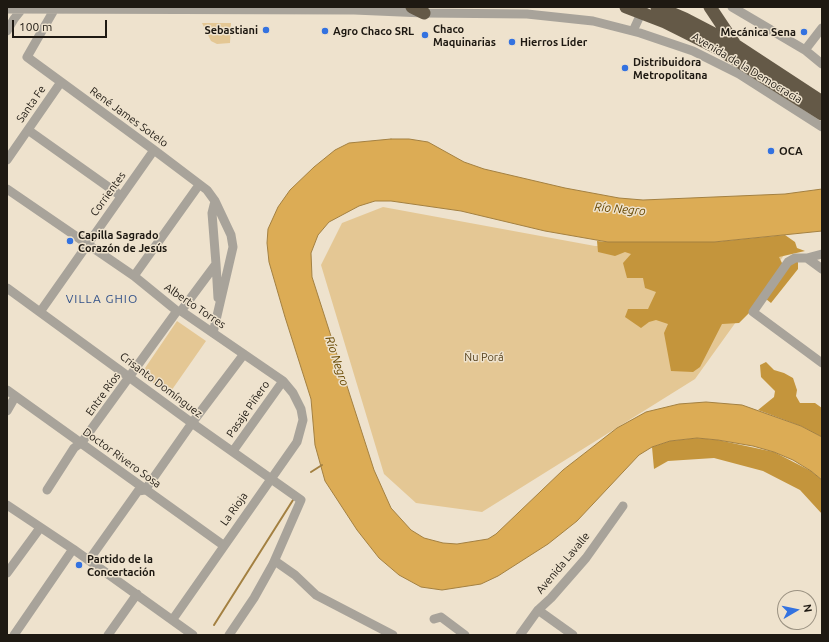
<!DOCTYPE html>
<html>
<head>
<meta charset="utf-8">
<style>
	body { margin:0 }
	#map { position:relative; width:829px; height:642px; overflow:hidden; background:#eee2cd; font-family:Ubuntu,sans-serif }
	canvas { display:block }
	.frame { position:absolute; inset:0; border:8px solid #1e1912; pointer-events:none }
	.north { position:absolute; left:777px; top:590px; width:40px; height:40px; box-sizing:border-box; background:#eee2cd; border:1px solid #9b9282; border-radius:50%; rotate:81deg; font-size:11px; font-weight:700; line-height:16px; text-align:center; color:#1e1912 }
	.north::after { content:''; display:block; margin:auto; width:14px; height:18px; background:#3372e0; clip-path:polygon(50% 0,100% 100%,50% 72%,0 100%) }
	.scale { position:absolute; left:12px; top:20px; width:95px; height:18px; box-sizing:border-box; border:2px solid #1e1912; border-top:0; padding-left:5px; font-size:12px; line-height:14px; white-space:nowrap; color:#1e1912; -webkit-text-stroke:3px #eee2cd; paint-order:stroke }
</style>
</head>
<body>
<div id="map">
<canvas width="829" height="642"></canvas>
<div class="frame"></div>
<div class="north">N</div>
<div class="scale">100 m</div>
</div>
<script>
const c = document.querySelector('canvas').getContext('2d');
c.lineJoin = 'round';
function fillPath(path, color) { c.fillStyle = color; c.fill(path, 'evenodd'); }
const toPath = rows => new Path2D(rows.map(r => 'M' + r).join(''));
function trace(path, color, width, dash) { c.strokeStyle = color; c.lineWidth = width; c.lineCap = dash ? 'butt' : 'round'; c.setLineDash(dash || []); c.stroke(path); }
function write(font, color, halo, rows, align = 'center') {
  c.font = font + ' Ubuntu,sans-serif'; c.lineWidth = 3; c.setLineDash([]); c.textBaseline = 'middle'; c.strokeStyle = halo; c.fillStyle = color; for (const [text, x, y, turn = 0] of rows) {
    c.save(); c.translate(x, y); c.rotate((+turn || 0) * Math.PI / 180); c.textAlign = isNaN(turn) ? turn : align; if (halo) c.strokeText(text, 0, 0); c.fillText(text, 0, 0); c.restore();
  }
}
const green = toPath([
	[202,23,231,23,230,43,217,44,211,41],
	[383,207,595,246,792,244,695,379,482,512,416,503,384,474,321,265,342,223],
	[177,321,206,341,169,394,141,374]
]);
const forest = toPath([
	[785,235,795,242,797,248,805,251,779,257,782,263,790,264,798,261,798,269,771,303,761,295,753,309,739,323,722,324,700,367,693,372,671,371,664,333,668,324,656,320,649,322,641,328,625,317,628,309,648,309,656,292,645,288,643,278,627,278,623,263,631,254,625,252,615,256,598,252,597,241,608,242,714,242],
	[766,362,774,370,784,373,793,378,797,390,796,396,800,403,815,403,822,408,822,437,801,426,758,410,774,397,775,391,761,377,760,365],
	[697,438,718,440,774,452,811,471,822,480,822,514,800,490,763,471,714,458,668,461,654,469,652,447,670,441]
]);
const water = toPath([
	[391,139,409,139,428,142,464,162,484,169,565,188,619,198,643,200,785,194,822,189,822,231,714,242,608,242,545,231,461,211,391,201,375,201,359,206,329,222,318,235,311,253,312,277,374,470,391,508,411,530,424,538,443,543,457,544,488,539,496,534,563,470,617,428,646,412,679,404,706,402,742,405,801,426,822,437,822,480,811,471,793,460,774,452,753,446,718,440,697,438,670,441,652,447,639,455,577,521,548,544,498,576,481,584,442,590,421,587,399,575,379,558,357,530,325,481,315,445,311,399,285,317,269,262,267,243,268,229,278,207,290,190,314,167,335,150,349,143,391,139]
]);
const stream = toPath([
	[311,472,322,465],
	[214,625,293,500]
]);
const minor = toPath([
	[732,7,805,50,822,64],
	[7,9,354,10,424,13,527,14,593,21,640,33,693,51,739,74,822,127],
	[54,10,27,57,154,150,207,190,215,201,231,235,233,247,213,333],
	[7,31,14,19,22,9],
	[633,31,644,7],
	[805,50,822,28],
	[28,130,121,196],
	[7,160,61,82],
	[7,189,134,276,177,311,181,311,283,381,293,393,301,409,303,420,297,442,173,619],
	[822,254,807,258,795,258,788,262,753,312,822,363],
	[807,258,822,269],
	[216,264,218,298],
	[134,276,199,185],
	[7,288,192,423,301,500,273,564,254,598,229,635],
	[181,311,216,264,212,213,215,201],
	[40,312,154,150],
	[7,390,223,545],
	[7,411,15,397],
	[233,451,283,381],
	[47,490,74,448,82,442,177,311],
	[7,505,73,549,193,635],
	[89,560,138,491,145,490,192,423,244,354],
	[275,561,295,575,316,595,393,635],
	[7,573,40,528],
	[538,610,573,635],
	[434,619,441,617,465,635],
	[14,635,73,549],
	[108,635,137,594],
	[520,635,538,610,551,598,586,558,623,506]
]);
const highway = toPath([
	[412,7,424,13],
	[626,7,665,22,719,49,822,114],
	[657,7,685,19,735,45,822,102],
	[710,7,734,43]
]);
const markers = [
	[266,30,4,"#3372e0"],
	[325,31,4,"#3372e0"],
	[804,32,4,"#3372e0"],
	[425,35,4,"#3372e0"],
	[512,42,4,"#3372e0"],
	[625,68,4,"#3372e0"],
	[771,151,4,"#3372e0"],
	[70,241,4,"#3372e0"],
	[79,565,4,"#3372e0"]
];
const poiNames = [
	["Chaco",433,29],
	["Maquinarias",433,42],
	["Sebastiani",258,30,"right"],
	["Agro Chaco SRL",333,31],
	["Mecánica Sena",796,32,"right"],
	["Hierros Líder",520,42],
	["Distribuidora",633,62],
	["Metropolitana",633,75],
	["OCA",779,151],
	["Capilla Sagrado",78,235],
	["Corazón de Jesús",78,248],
	["Partido de la",87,559],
	["Concertación",87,572]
];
const streetNames = [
	["Avenida de la Democracia",747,68,31],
	["Santa Fe",31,104,-55],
	["René James Sotelo",129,117,36],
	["Corrientes",108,194,-54],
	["Alberto Torres",195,306,34],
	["Crisanto Domínguez",161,385,37],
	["Entre Ríos",103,394,-54],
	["Pasaje Piñero",248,409,-55],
	["Doctor Rivero Sosa",122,458,36],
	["La Rioja",234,509,-54],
	["Avenida Lavalle",563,563,-50]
];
const parkNames = [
	["Ñu Porá",484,357]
];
const waterNames = [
	["Río Negro",620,209,5],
	["Río Negro",337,361,72]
];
const neighbourhoodNames = [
	["VILLA GHIO",102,299]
];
fillPath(green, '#e4c794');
fillPath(forest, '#c4953c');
fillPath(water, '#dcac55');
trace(water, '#a38041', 1);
trace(stream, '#a38041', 2);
trace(minor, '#a8a39a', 9);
trace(highway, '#645947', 13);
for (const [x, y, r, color] of markers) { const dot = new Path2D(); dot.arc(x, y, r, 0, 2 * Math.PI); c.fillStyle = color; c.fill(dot); trace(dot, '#eee2cd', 1.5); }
write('bold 11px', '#1e1912', '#eee2cd', poiNames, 'left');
write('11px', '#1e1912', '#eee2cd', streetNames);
write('11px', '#55411c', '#eee2cd', parkNames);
write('italic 12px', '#674800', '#eee2cd', waterNames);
c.letterSpacing = '1px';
write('12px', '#305088', '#eee2cd', neighbourhoodNames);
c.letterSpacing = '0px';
</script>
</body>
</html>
